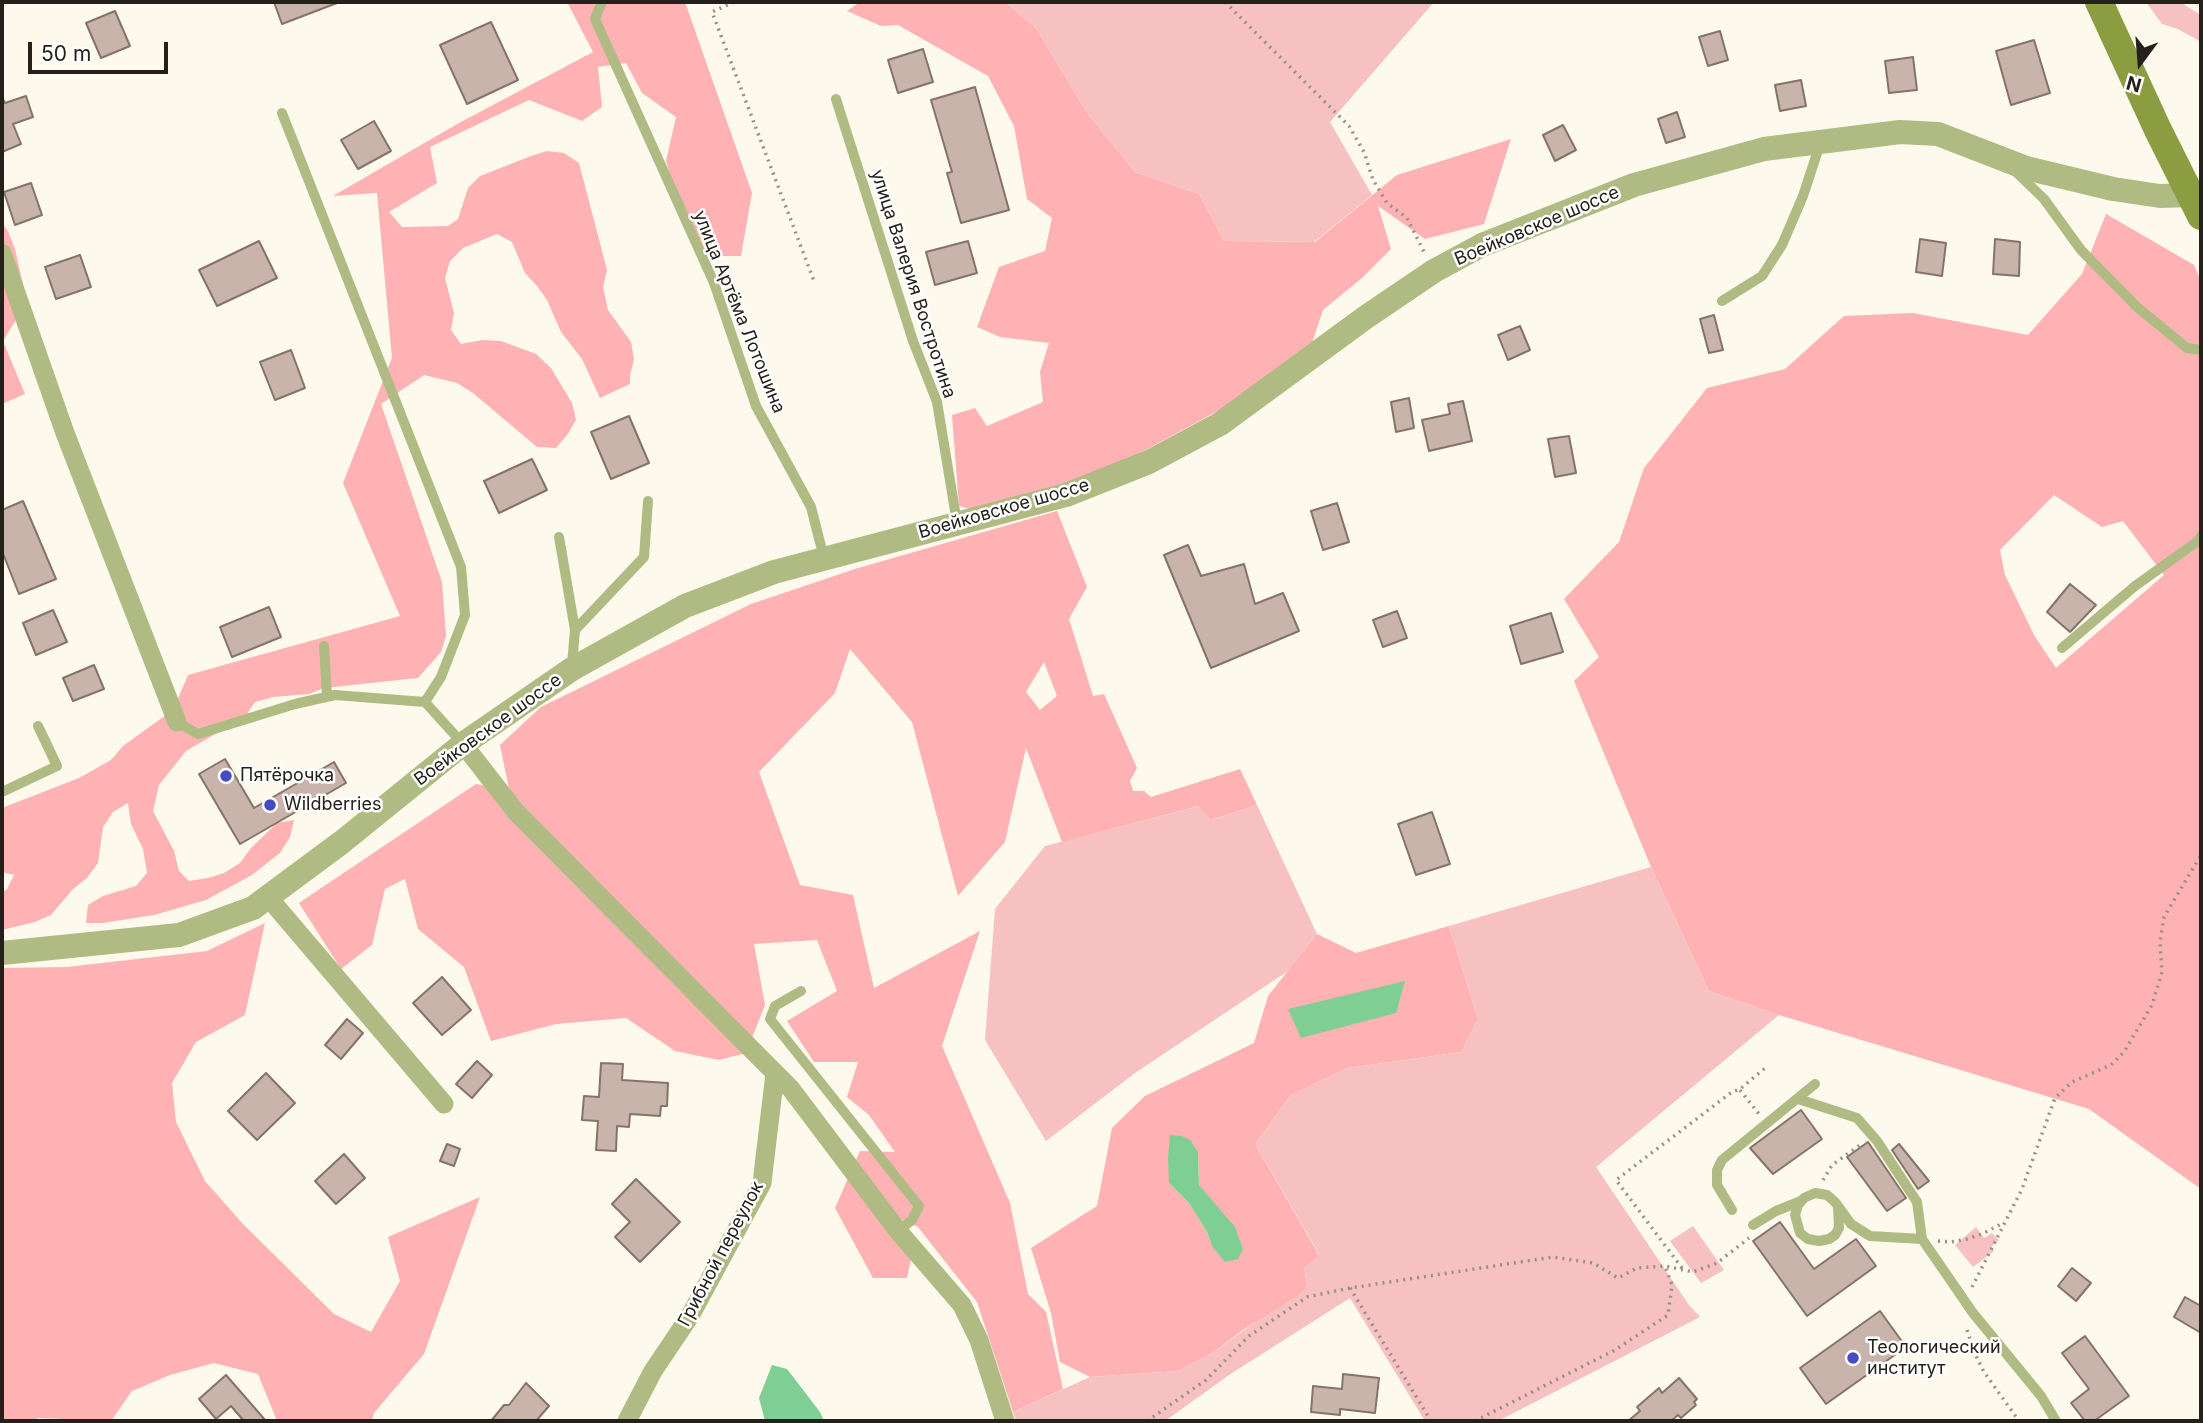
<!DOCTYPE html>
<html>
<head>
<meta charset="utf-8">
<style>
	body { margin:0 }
	#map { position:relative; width:2203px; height:1423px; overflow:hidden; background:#fef9ed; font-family:Inter,sans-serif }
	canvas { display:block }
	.frame { position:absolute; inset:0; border:4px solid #24201a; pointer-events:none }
	.north { position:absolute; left:2105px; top:28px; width:70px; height:70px; -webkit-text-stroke:5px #fff; paint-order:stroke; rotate:196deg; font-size:19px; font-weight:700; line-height:28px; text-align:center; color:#24201a }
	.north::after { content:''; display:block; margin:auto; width:24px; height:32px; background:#24201a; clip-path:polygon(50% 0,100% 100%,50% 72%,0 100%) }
	.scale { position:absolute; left:28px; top:42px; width:140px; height:32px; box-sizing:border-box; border:4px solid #24201a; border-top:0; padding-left:9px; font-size:21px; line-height:24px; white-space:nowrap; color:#24201a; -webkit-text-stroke:5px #fff; paint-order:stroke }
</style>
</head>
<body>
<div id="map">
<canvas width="2203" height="1423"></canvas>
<div class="frame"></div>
<div class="north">N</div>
<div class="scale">50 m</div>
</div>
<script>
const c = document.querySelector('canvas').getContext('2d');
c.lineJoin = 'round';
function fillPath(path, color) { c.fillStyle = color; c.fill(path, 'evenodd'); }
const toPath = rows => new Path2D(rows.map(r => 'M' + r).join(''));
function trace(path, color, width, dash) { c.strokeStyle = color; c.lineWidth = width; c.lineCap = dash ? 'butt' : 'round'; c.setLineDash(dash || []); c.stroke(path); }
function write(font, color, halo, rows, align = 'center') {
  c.font = font + ' Inter,sans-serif'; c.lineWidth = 5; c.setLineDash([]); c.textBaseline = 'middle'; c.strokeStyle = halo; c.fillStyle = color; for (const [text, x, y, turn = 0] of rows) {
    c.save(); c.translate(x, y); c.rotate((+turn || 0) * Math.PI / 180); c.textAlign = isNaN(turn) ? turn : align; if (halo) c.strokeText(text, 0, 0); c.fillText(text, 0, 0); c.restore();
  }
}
const green = toPath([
	[1005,2,1434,2,1330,122,1372,195,1314,242,1224,241,1199,194,1135,172,1088,114,1036,28],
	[2146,2,2180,2,2201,15,2201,42,2178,29,2162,24],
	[1257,805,1317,934,1288,971,1135,1073,1046,1141,985,1040,995,909,1045,846,1200,806,1212,820],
	[1651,867,1709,991,1779,1015,1596,1167,1689,1305,1700,1317,1498,1421,1425,1421,1350,1298,1229,1375,1165,1421,1016,1421,1013,1412,1090,1377,1178,1371,1214,1352,1307,1285,1304,1268,1319,1254,1255,1144,1291,1095,1348,1068,1461,1052,1478,1019,1449,926],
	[1693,1226,1724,1270,1701,1283,1670,1241],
	[1976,1227,1984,1238,1992,1233,1999,1240,1991,1247,1994,1251,1973,1267,1955,1245]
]);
const forest = toPath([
	[567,2,685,2,752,193,741,256,703,256,683,221,666,161,676,117,642,93,626,63,598,67,602,107,582,121,529,100,430,147,437,183,389,212,402,227,448,226,458,219,468,188,480,176,531,156,547,151,564,153,579,163,607,270,603,287,608,310,631,342,634,359,630,376,630,384,600,398,582,359,561,332,547,300,537,286,525,273,512,242,497,234,463,248,450,261,445,278,454,313,451,330,461,344,482,340,501,341,536,354,551,368,572,403,576,420,567,435,556,448,537,447,473,393,457,383,424,375,381,404,442,582,446,636,441,652,418,678,324,688,309,694,273,697,255,702,245,717,186,751,159,785,153,811,174,851,179,871,189,881,208,878,224,873,240,863,251,848,277,823,294,820,290,837,280,853,252,875,206,900,154,915,103,923,86,923,88,905,103,896,136,886,147,873,143,849,131,824,128,803,113,812,103,827,98,863,87,878,73,889,51,915,35,922,2,930,2,893,7,889,14,875,2,872,2,808,79,778,111,760,123,746,166,715,177,701,188,675,400,616,343,483,392,358,377,193,333,196,459,123,593,52],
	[860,2,1005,2,1036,28,1088,114,1135,172,1199,194,1224,241,1315,242,1397,175,1511,139,1484,224,1425,239,1378,206,1391,249,1362,278,1323,310,1312,343,1227,406,1101,474,974,510,959,506,952,415,975,408,987,426,1043,402,1040,372,1049,343,1000,337,977,327,999,267,1045,251,1052,218,1027,199,1014,126,988,76,898,25,881,26,847,11],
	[2106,214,2194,265,2201,281,2201,1189,2089,1109,1779,1015,1709,991,1651,867,1574,681,1599,657,1564,599,1619,542,1644,468,1707,388,1785,369,1844,316,1913,313,2028,335,2082,274],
	[2054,495,2102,527,2123,521,2164,575,2056,668,2034,635,2005,575,2000,550],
	[2,223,8,231,15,249,27,302,3,341,25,394,2,404],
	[1057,511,1087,587,1069,619,1093,696,1104,694,1137,768,1130,781,1133,791,1144,791,1151,797,1240,769,1257,805,1211,820,1199,806,1062,842,1026,748,1005,842,958,896,912,722,850,649,835,693,759,772,800,885,853,895,874,988,980,931,942,1046,1010,1203,1028,1294,1046,1312,1063,1389,1013,1412,977,1302,918,1227,902,1220,915,1240,907,1278,873,1278,835,1208,860,1151,895,1152,869,1115,847,1097,858,1062,814,1062,787,1021,837,991,817,940,754,944,765,1005,746,1053,719,1060,675,1051,626,1018,556,1024,491,1041,464,967,418,929,405,879,385,889,372,945,341,969,299,903,476,784,509,789,500,745,541,707,751,604,855,569],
	[1044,662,1057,696,1040,710,1026,692],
	[265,923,245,1015,196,1042,172,1083,176,1122,205,1181,242,1223,334,1314,371,1332,400,1281,388,1237,480,1197,424,1354,374,1413,372,1421,277,1421,258,1374,214,1363,170,1375,132,1391,111,1421,39,1418,30,1421,2,1421,2,968,67,967,207,951],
	[1449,926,1478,1019,1461,1052,1348,1068,1291,1095,1255,1144,1319,1255,1304,1268,1307,1285,1299,1295,1243,1330,1214,1352,1178,1371,1090,1377,1060,1362,1051,1313,1031,1248,1097,1206,1112,1128,1145,1096,1254,1043,1268,996,1317,934,1356,953],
	[1198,1152,1199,1185,1207,1197,1212,1246,1207,1232,1189,1203,1169,1183]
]);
const water = toPath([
	[1405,981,1396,1013,1301,1038,1288,1009],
	[1170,1135,1182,1136,1190,1140,1198,1152,1199,1185,1235,1227,1243,1249,1238,1259,1225,1262,1212,1246,1207,1232,1189,1203,1169,1183,1168,1158],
	[772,1365,787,1369,820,1412,824,1421,765,1421,759,1398]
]);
const building = toPath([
	[274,2,337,2,337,3,282,24,274,2],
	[115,11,130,46,101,58,86,23,115,11],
	[491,22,518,80,467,104,440,45,491,22],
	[1720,31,1728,60,1708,66,1699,37,1720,31],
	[2034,40,2050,93,2011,105,1996,51,2034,40],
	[923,49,933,82,898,93,888,60,923,49],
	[1913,57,1917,90,1889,93,1885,61,1913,57],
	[1801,80,1806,106,1780,111,1775,85,1801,80],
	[975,87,1009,210,961,223,947,173,952,172,931,100,975,87],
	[26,96,33,117,13,124,21,144,2,152,2,97,5,103,26,96],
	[1677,112,1685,137,1666,143,1658,119,1677,112],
	[374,121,391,151,358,169,341,140,374,121],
	[1563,125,1576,150,1555,161,1543,135,1563,125],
	[31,183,42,215,15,225,4,192,31,183],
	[1920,239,1946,243,1942,276,1916,272,1920,239],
	[1995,239,2020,242,2019,276,1993,274,1995,239],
	[259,241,277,278,217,306,199,270,259,241],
	[968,241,977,273,935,285,926,252,968,241],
	[80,255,91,287,56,299,45,267,80,255],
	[1714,315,1723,350,1709,353,1700,319,1714,315],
	[1520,326,1530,350,1508,360,1498,335,1520,326],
	[291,350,305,388,275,400,260,362,291,350],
	[1409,398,1414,428,1396,432,1391,402,1409,398],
	[1463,401,1472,441,1429,451,1422,420,1450,414,1448,404,1463,401],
	[629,416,649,463,611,479,591,432,629,416],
	[1569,436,1576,473,1555,477,1548,439,1569,436],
	[532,459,547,490,499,513,484,481,532,459],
	[23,501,56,579,19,594,2,551,2,510,23,501],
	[1337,503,1349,542,1323,550,1311,511,1337,503],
	[1188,545,1201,576,1244,564,1255,604,1283,593,1299,631,1211,668,1164,555,1188,545],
	[2070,584,2096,605,2070,632,2047,612,2070,584],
	[269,607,281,637,232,657,220,627,269,607],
	[53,610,67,642,36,655,23,623,53,610],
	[1397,611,1407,638,1383,647,1373,620,1397,611],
	[1551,613,1563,652,1521,664,1510,626,1551,613],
	[94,665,104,689,73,701,63,678,94,665],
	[225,759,254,808,334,762,346,783,240,844,199,774,225,759],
	[1432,812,1450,864,1416,875,1398,824,1432,812],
	[442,977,471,1010,442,1035,413,1003,442,977],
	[347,1019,363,1033,341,1059,325,1045,347,1019],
	[477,1061,492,1075,472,1098,456,1084,477,1061],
	[601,1063,623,1064,622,1080,668,1083,667,1106,661,1106,660,1116,630,1114,629,1127,617,1126,616,1151,596,1150,598,1121,582,1120,584,1096,599,1097,601,1063],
	[266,1073,295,1103,257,1140,228,1111,266,1073],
	[1801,1110,1822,1139,1773,1174,1750,1148,1801,1110],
	[1868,1142,1906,1198,1887,1211,1847,1157,1868,1142],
	[447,1144,460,1149,454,1166,440,1161,447,1144],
	[1899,1144,1929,1181,1918,1189,1892,1150,1899,1144],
	[344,1154,365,1178,336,1204,315,1181,344,1154],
	[636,1179,680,1222,640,1262,615,1237,630,1222,612,1204,636,1179],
	[1780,1222,1814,1269,1856,1239,1876,1266,1807,1316,1753,1241,1780,1222],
	[2072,1268,2091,1283,2076,1301,2058,1286,2072,1268],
	[2185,1297,2201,1306,2201,1333,2174,1317,2185,1297],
	[1880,1311,1906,1347,1826,1404,1800,1368,1880,1311],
	[2085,1336,2129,1396,2094,1421,2085,1421,2071,1403,2089,1389,2062,1353,2085,1336],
	[1343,1374,1379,1378,1375,1413,1340,1409,1340,1415,1311,1412,1313,1386,1342,1389,1343,1374],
	[226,1375,266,1421,244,1421,231,1406,216,1419,199,1399,226,1375],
	[1679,1378,1697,1399,1694,1402,1696,1405,1681,1418,1678,1415,1671,1421,1628,1421,1640,1411,1637,1407,1659,1388,1662,1393,1679,1378],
	[526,1383,549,1406,536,1421,491,1421,504,1405,509,1405,526,1383]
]);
const path = toPath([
	[734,2,712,12,814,281],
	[1225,2,1349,126,1364,152,1373,180,1387,203,1407,218,1425,254],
	[1740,1090,1759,1114],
	[1823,1180,1832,1165,1863,1143],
	[1938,1241,1951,1242,1967,1239,1982,1234,2003,1223],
	[1682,1268,1616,1180,1732,1092,1740,1089,1765,1068],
	[1972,1287,2022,1189,2055,1098,2072,1082,2111,1065,2124,1052,2152,1005,2162,972,2160,942,2164,917,2201,855],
	[1350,1288,1431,1421],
	[1967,1330,1974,1352,1984,1372,2019,1421],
	[1147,1421,1206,1380,1249,1336,1307,1297,1350,1288,1553,1257,1593,1263,1618,1278,1637,1268,1665,1266,1693,1272,1717,1263,1749,1238],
	[1475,1421,1615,1350,1668,1315,1672,1285,1665,1266]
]);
const service = toPath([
	[602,2,595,19,714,283,756,406,811,507,824,558],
	[836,99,913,341,937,402,957,523],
	[282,113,461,567,465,615,441,677,425,702,463,744],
	[2015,171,2044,199,2081,250,2137,307,2187,348,2201,350],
	[1722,301,1762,276,1782,245,1803,196,1820,144],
	[559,537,575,630,572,665],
	[575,630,644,557,648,501],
	[324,646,327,696],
	[2062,648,2135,586,2198,541,2201,536],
	[177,722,198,734,295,704,335,695,425,702],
	[2,792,57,766,38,726],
	[801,991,775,1006,770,1019,919,1206,912,1220,898,1231],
	[1798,1099,1857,1118,1877,1141,1917,1202,1922,1239,1973,1313,2041,1396,2056,1421],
	[1838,1207,1839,1228,1835,1235,1829,1239,1819,1241,1808,1239,1800,1233,1795,1215,1798,1205,1804,1198,1815,1193,1827,1195,1835,1202,1851,1224,1870,1236,1922,1239],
	[1732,1210,1717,1185,1717,1170,1722,1160,1815,1084],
	[1753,1225,1776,1211,1801,1201]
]);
const minor = toPath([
	[2,253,65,433,177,722],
	[463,744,516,812,791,1089,898,1231,962,1305,979,1340,1005,1421],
	[268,897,444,1104],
	[627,1421,653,1371,690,1316,762,1183,775,1073]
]);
const tertiary = toPath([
	[2,953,179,935,253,908,342,842,463,744,572,669,685,606,774,572,1066,495,1149,462,1220,424,1366,317,1434,271,1482,245,1634,185,1764,149,1900,132,1938,134,2026,168,2113,189,2160,196,2192,195]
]);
const secondary = toPath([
	[2099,2,2158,130,2201,216]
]);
const markers = [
	[226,776,7,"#484cc2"],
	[270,805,7,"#484cc2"],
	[1853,1358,7,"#484cc2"]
];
const streetNames = [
	["Воейковское шоссе",1537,226,-23],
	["улица Валерия Востротина",913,284,72],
	["улица Артёма Лотошина",739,312,68],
	["Воейковское шоссе",1004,509,-16],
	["Воейковское шоссе",488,730,-36],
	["Грибной переулок",721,1254,-62]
];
const poiNames = [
	["Пятёрочка",240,776],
	["Wildberries",284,805],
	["Теологический",1867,1348],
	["институт",1867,1369]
];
fillPath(green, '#f7c1c2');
fillPath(forest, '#ffb2b4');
fillPath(water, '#7fce94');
fillPath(building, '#c8b4aa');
trace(building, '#85736a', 2);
trace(path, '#969188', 3.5, [2, 5]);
trace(service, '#afbb82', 10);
trace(minor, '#afbb82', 19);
trace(tertiary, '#afbb82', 24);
trace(secondary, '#8c9c41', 28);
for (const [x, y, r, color] of markers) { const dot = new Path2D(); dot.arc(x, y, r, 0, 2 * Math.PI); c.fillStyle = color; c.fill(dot); trace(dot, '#fff', 2.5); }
write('18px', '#24201a', '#fff', streetNames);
write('18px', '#24201a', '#fff', poiNames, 'left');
</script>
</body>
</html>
